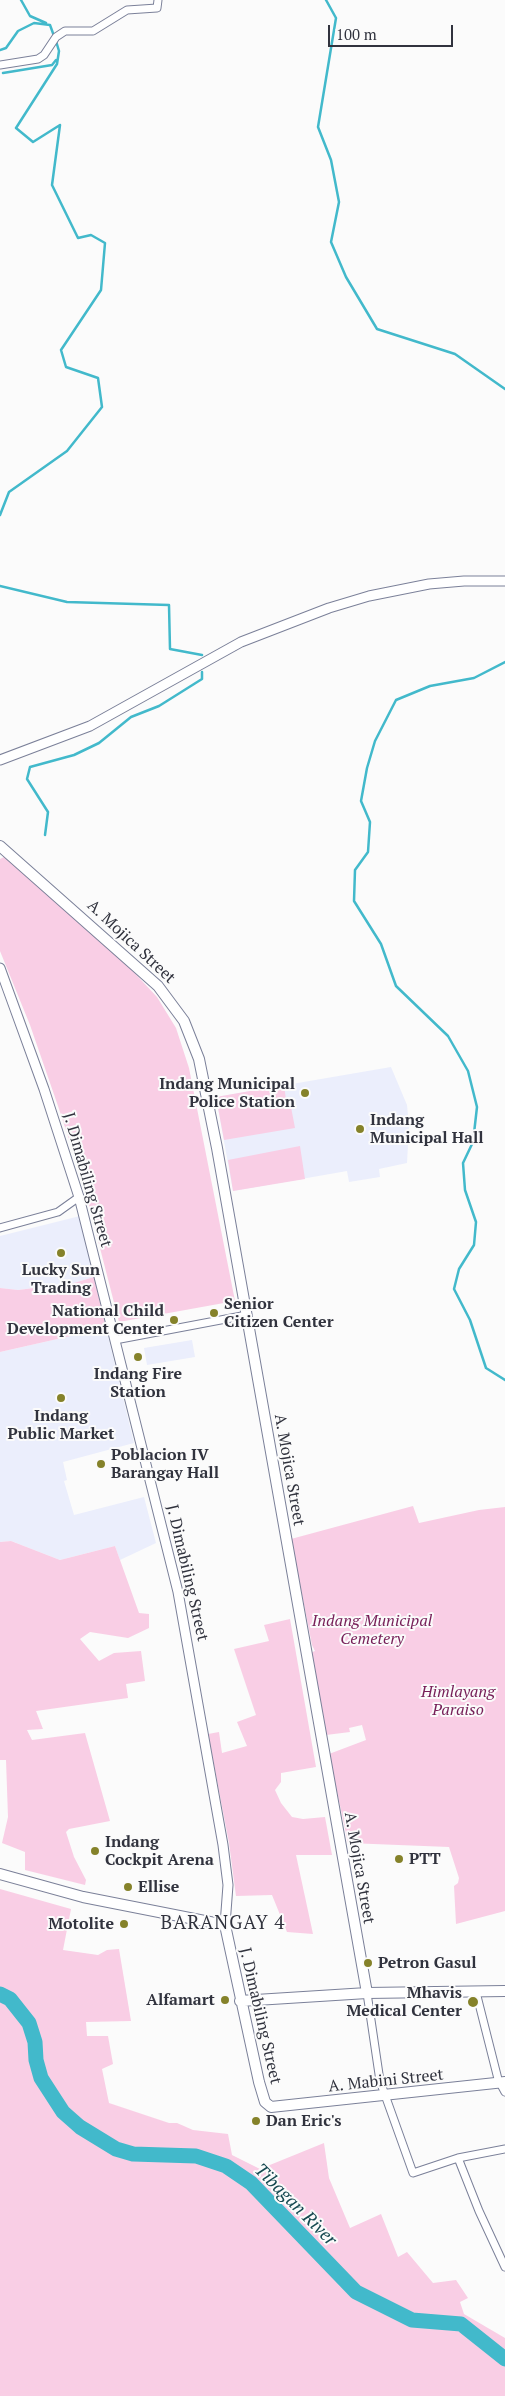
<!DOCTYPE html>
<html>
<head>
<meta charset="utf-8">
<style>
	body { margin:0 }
	#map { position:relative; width:505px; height:2396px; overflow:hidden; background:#fbfbfb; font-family:"PT Serif",serif }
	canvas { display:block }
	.scale { position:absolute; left:328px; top:25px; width:125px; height:22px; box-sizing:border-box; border:2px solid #31333e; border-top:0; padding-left:6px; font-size:15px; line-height:18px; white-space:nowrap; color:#31333e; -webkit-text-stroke:4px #fbfbfb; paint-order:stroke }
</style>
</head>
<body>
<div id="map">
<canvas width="505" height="2396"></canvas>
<div class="scale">100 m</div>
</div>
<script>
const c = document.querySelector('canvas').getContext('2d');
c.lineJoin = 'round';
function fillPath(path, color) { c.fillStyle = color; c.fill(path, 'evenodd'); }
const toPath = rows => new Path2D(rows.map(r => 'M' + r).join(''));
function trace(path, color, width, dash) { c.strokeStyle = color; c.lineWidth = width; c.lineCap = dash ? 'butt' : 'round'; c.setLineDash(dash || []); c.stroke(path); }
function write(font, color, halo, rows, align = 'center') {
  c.font = font + ' "PT Serif",serif'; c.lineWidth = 4; c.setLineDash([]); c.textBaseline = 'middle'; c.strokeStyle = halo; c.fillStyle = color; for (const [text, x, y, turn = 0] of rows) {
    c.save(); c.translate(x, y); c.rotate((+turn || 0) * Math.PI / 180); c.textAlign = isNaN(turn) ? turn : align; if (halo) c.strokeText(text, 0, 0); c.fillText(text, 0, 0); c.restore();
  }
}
const built = toPath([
	[391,1067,407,1105,409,1126,407,1163,379,1169,380,1177,349,1182,347,1171,233,1191,216,1097],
	[80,1216,94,1277,40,1293,34,1288,18,1290,0,1288,0,1236],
	[106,1328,134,1443,63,1462,67,1480,64,1481,74,1515,144,1497,156,1543,120,1560,115,1546,60,1560,11,1541,0,1542,0,1352],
	[192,1340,195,1357,147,1365,144,1348]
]);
const green = toPath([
	[4,857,31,876,129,967,157,997,176,1028,189,1068,235,1301,119,1322,83,1182,58,1106,30,1025,0,951,0,859],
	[284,1085,287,1107,291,1107,295,1128,224,1140,216,1097],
	[300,1146,305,1179,233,1191,228,1160],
	[94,1277,106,1328,0,1352,0,1288,18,1290,34,1288,40,1293],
	[413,1506,419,1523,479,1510,505,1507,505,1911,456,1924,454,1886,458,1883,459,1878,449,1847,348,1843,329,1754,366,1740,362,1725,349,1728,350,1732,326,1735,310,1653,315,1651,312,1645,291,1539],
	[11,1541,60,1560,115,1546,139,1613,149,1614,149,1628,128,1638,90,1632,80,1639,99,1661,114,1653,141,1651,145,1681,126,1684,128,1698,36,1711,43,1729,27,1730,32,1740,85,1733,110,1821,69,1829,66,1832,74,1857,86,1880,85,1885,25,1870,25,1852,2,1843,8,1817,6,1760,0,1760,0,1542],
	[290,1619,316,1767,281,1773,281,1782,275,1790,281,1803,292,1817,303,1819,325,1817,332,1855,296,1855,313,1934,287,1932,272,1895,236,1896,229,1843,208,1734,219,1732,222,1753,247,1746,237,1722,256,1715,234,1649,269,1641,264,1625],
	[0,1889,71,1909,63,1950,98,1955,107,1950,119,1949,131,2021,86,2022,87,2036,108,2036,113,2064,102,2069,109,2103,169,2123,177,2123,193,2130,228,2134,232,2155,260,2169,324,2143,329,2178,350,2228,381,2214,398,2257,407,2252,433,2283,456,2280,468,2298,460,2302,464,2314,505,2338,505,2396,0,2396]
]);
const stream = toPath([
	[21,0,30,16,46,23],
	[326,0,336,18,318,127,331,160,339,202,331,242,346,277,377,329,455,354,505,389],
	[0,50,6,48,18,31,34,23,50,25,54,36],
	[3,73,52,65,56,60],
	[0,515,9,492,67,451,102,407,98,378,66,367,61,350,101,290,105,243,91,235,78,238,52,185,60,125,33,142,16,128,57,64,59,51,56,41],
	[0,586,67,602,169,605,170,649,202,655],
	[505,662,474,678,430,686,396,700,375,741,367,768,361,801,370,822,368,852,355,870,354,901,381,944,396,986,448,1036,468,1071,477,1107,473,1142,463,1163,465,1190,476,1222,474,1245,459,1269,454,1289,470,1320,486,1368,505,1380],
	[45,835,48,812,27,779,30,767,74,755,99,743,131,717,159,706,202,679,202,672]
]);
const river = toPath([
	[0,1994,10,1999,29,2023,35,2042,36,2060,41,2078,63,2112,80,2127,116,2149,133,2154,196,2156,226,2166,251,2183,356,2292,412,2320,461,2324,505,2359]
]);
const minor = toPath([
	[0,65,38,59,44,55,56,37,65,31,93,31,127,10,157,8,158,0],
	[0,1228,58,1212,79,1197],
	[115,1340,247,1315],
	[476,1992,498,2079,505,2092],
	[367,1993,380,2081,413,2173,458,2158,505,2149],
	[458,2158,479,2211,505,2267]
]);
const tertiary = toPath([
	[0,760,90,726,241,642,329,608,369,596,429,584,464,581,505,581],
	[0,968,44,1089,79,1197,178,1592,223,1845,228,1885,225,1925]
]);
const secondary = toPath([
	[0,846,158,986,184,1021,199,1059,217,1148,367,1993],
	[0,1874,83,1897,225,1925,259,2082,265,2102,271,2107,505,2082],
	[240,2001,367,1993,505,1991]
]);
const markers = [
	[305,1093,5,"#85822a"],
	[360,1129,5,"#85822a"],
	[61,1253,5,"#85822a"],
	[214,1313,5,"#85822a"],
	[174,1320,5,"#85822a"],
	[138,1357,5,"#85822a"],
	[61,1398,5,"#85822a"],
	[101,1464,5,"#85822a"],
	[95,1851,5,"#85822a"],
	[399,1859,5,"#85822a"],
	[128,1887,5,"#85822a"],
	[124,1924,5,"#85822a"],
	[368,1963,5,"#85822a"],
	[225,2000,5,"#85822a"],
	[473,2002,6,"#85822a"],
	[256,2121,5,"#85822a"]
];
const streetNames = [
	["A. Mojica Street",131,942,43],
	["J. Dimabiling Street",87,1180,74],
	["A. Mojica Street",289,1470,80],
	["J. Dimabiling Street",187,1573,77],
	["A. Mojica Street",359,1868,80],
	["J. Dimabiling Street",260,2016,77],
	["A. Mabini Street",386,2081,-6]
];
const poiNames = [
	["Indang Municipal",295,1084,"right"],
	["Police Station",295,1102,"right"],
	["Indang",370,1120],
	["Municipal Hall",370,1138],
	["Lucky Sun",61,1270,"center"],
	["Trading",61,1288,"center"],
	["Senior",224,1304],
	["Citizen Center",224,1322],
	["National Child",164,1311,"right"],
	["Development Center",164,1329,"right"],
	["Indang Fire",138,1374,"center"],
	["Station",138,1392,"center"],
	["Indang",61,1416,"center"],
	["Public Market",61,1434,"center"],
	["Poblacion IV",111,1455],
	["Barangay Hall",111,1473],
	["Indang",105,1842],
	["Cockpit Arena",105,1860],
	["PTT",409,1859],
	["Ellise",138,1887],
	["Motolite",114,1924,"right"],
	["Petron Gasul",378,1963],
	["Mhavis",462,1993,"right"],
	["Medical Center",462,2011,"right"],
	["Alfamart",215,2000,"right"],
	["Dan Eric's",266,2121]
];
const parkNames = [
	["Indang Municipal",372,1621],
	["Cemetery",372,1639],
	["Himlayang",458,1692],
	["Paraiso",458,1710]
];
const waterNames = [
	["Tibagan River",295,2205,45]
];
const quarterNames = [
	["BARANGAY 4",223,1924]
];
fillPath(built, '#ebeefc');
fillPath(green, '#f9cee5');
trace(stream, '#42b9cb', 2.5);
trace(river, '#42b9cb', 15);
trace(minor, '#7b8099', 9);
trace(tertiary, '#7b8099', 11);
trace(secondary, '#7b8099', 12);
trace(minor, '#fff', 7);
trace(tertiary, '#fff', 9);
trace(secondary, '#fff', 10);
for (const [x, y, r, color] of markers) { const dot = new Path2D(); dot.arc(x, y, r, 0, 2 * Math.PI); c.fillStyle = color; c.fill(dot); trace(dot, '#fbfbfb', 2); }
write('16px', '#31333e', '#fbfbfb', streetNames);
write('bold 16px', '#31333e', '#fbfbfb', poiNames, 'left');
write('italic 16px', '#761f58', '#fbfbfb', parkNames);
write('italic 18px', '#164951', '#fbfbfb', waterNames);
c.letterSpacing = '1px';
write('19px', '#31333e', '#fbfbfb', quarterNames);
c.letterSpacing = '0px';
</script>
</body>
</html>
